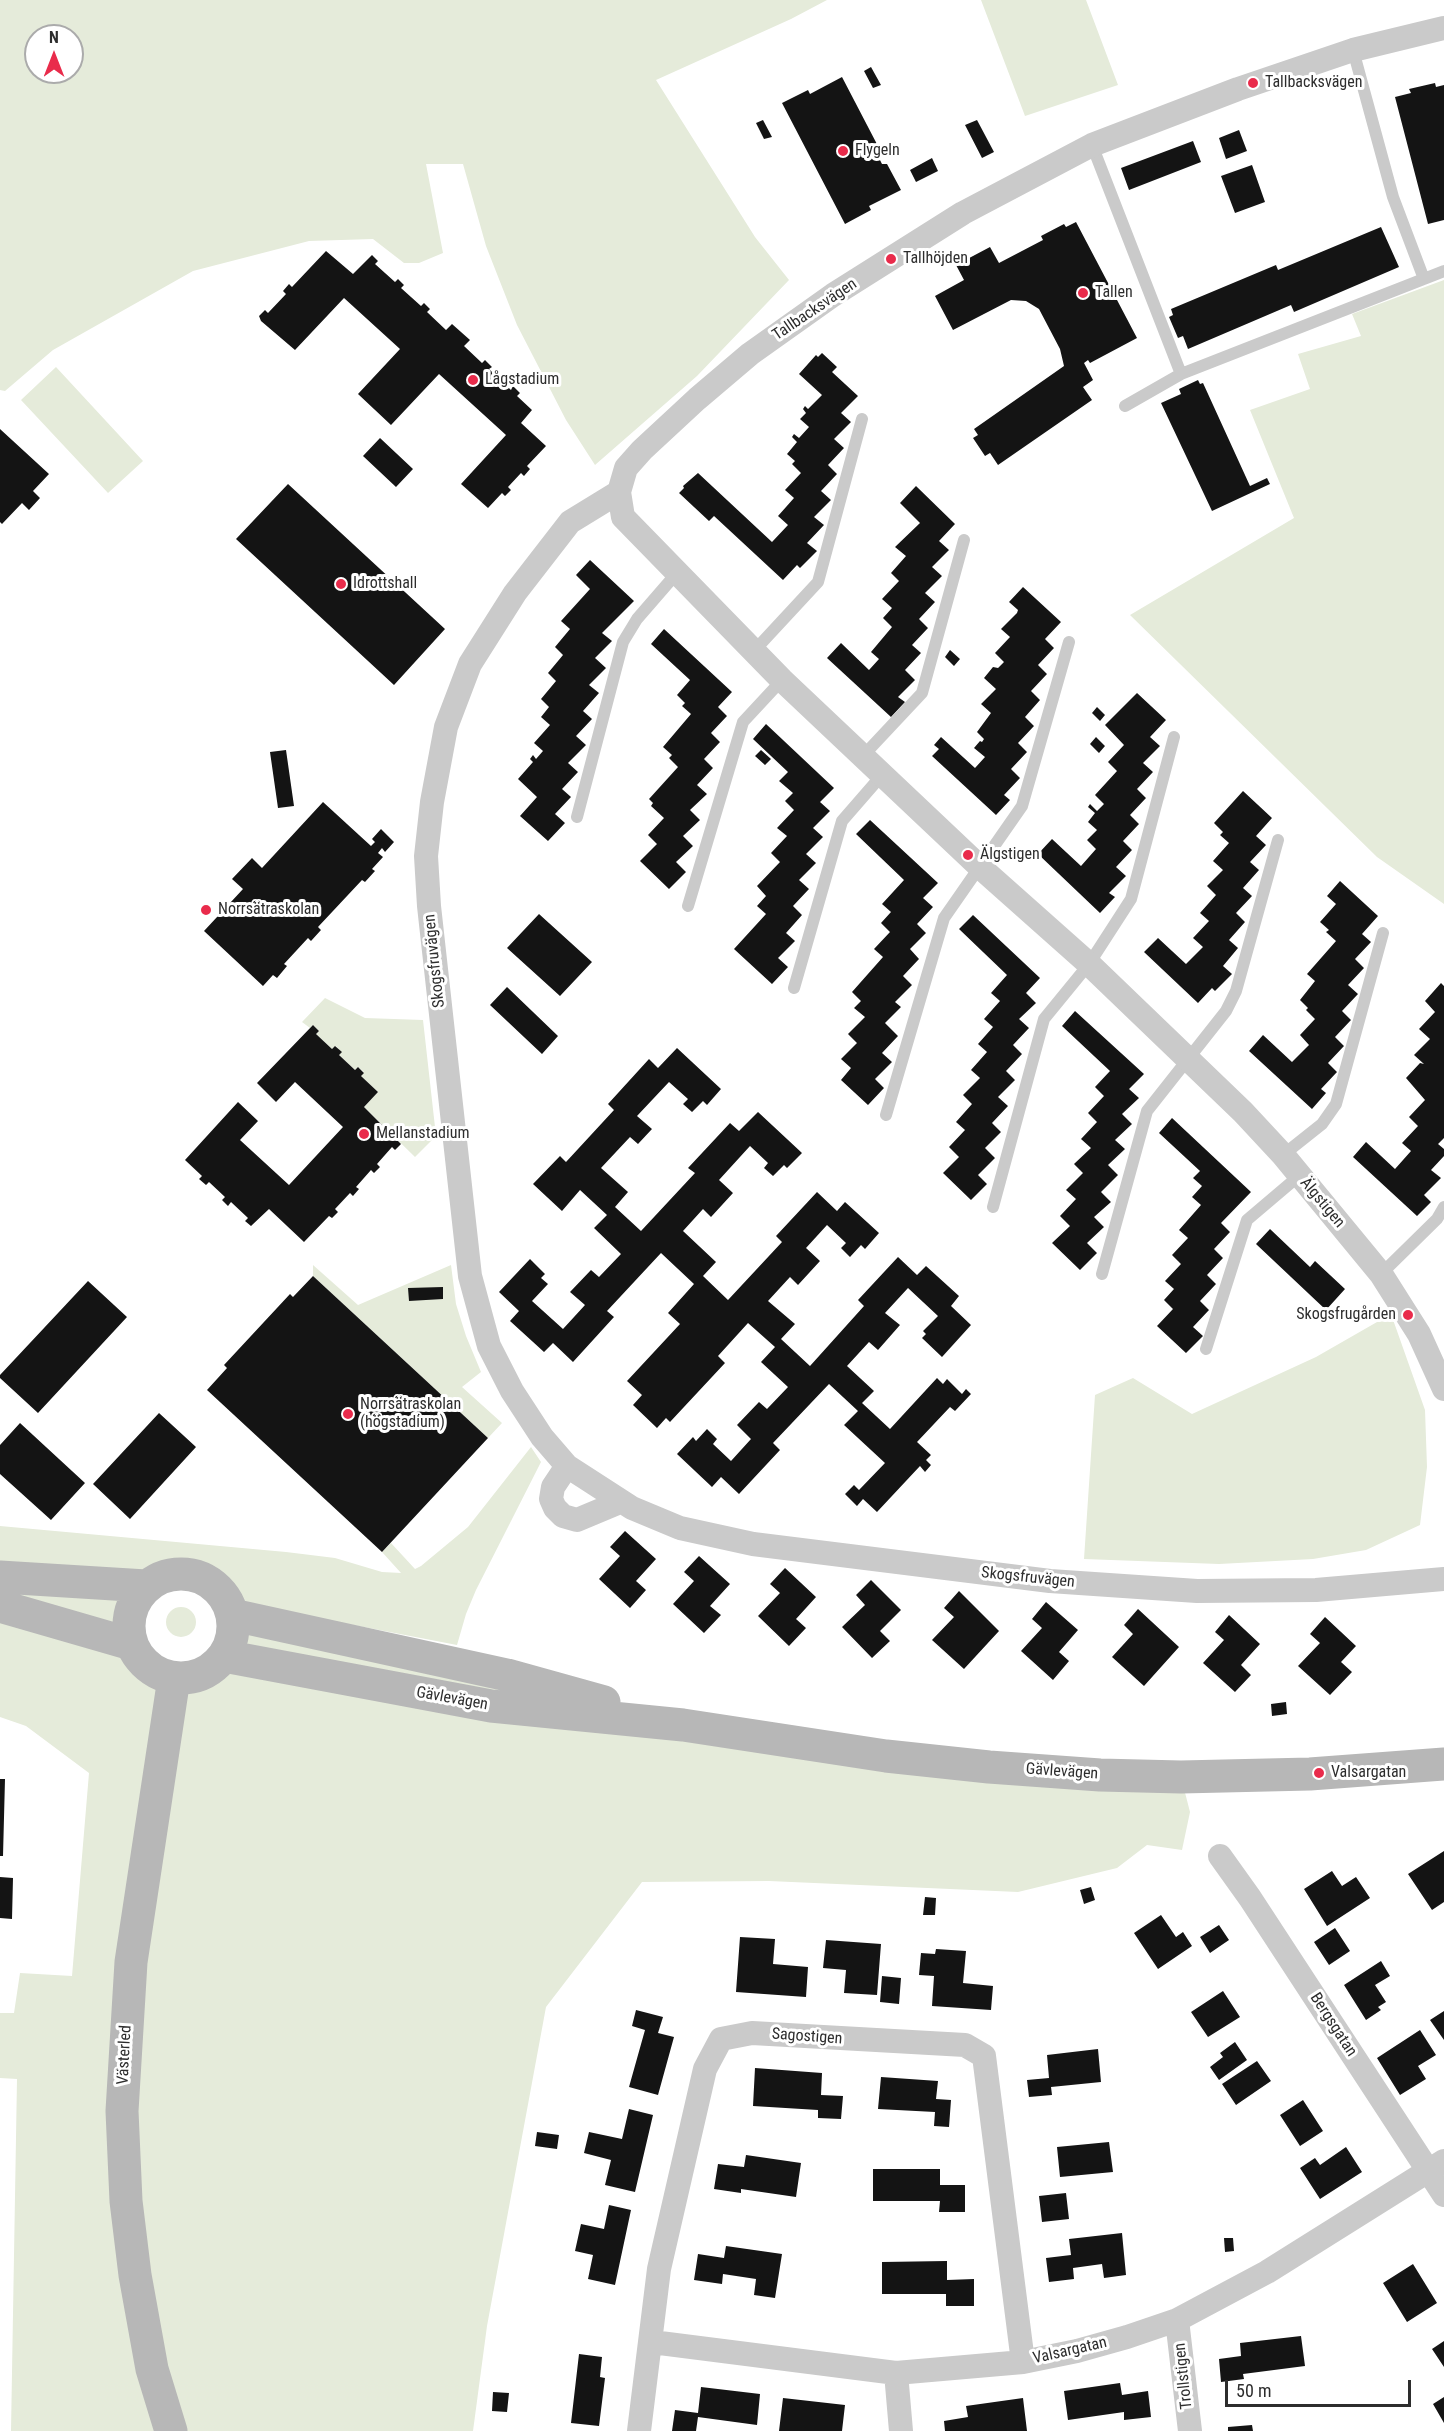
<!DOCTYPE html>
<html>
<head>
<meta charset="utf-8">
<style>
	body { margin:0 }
	#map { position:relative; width:1444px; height:2431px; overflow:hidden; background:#fff; font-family:"Roboto Condensed",sans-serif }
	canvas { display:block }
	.north { position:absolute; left:24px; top:24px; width:60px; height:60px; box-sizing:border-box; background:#fff; border:2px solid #ababab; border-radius:50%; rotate:0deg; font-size:16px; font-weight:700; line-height:24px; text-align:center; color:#2d2d2d }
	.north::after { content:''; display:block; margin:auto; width:21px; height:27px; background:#e92b4b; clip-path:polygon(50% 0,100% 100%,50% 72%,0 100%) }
	.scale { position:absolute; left:1225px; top:2380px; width:186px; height:27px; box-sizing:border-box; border:3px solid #2d2d2d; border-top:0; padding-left:8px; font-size:18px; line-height:21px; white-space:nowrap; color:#2d2d2d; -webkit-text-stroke:4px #fff; paint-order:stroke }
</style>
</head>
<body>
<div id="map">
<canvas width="1444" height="2431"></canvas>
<div class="north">N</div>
<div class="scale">50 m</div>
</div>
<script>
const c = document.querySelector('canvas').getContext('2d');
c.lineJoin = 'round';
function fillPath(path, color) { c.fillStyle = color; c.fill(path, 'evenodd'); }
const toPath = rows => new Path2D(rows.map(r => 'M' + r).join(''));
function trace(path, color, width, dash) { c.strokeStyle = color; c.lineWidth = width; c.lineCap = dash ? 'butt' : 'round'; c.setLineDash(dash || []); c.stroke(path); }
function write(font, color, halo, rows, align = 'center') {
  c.font = font + ' "Roboto Condensed",sans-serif'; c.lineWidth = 6; c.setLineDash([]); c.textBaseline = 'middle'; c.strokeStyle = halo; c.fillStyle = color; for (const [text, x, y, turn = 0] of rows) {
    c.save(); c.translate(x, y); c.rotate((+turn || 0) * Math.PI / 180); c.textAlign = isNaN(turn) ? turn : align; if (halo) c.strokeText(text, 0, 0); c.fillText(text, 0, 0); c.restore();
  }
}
const green = toPath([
	[0,0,827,0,791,19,656,80,755,237,789,280,697,376,595,465,566,420,517,325,486,246,463,164,426,164,443,253,419,263,404,263,373,239,309,241,193,271,53,350,5,391,0,390],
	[36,36,72,36,72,72,36,72],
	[981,0,1086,0,1118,85,1025,116],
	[1444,280,1444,904,1377,857,1130,615,1294,518,1250,410,1310,389,1298,354,1361,336,1352,314],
	[56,367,143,461,108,493,21,400],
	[325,998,365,1018,423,1020,436,1136,415,1157,364,1107,378,1092,361,1076,364,1072,358,1067,355,1070,339,1055,341,1052,336,1046,332,1049,316,1034,319,1031,313,1025,310,1028,302,1022],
	[313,1265,358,1305,451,1265,456,1304,466,1336,481,1372,462,1387,502,1423,488,1438,313,1276],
	[1391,1314,1425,1410,1427,1467,1420,1525,1366,1550,1313,1559,1219,1564,1084,1559,1095,1395,1133,1378,1192,1414,1316,1357],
	[531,1447,541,1462,476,1590,466,1614,457,1645,296,1614,683,1725,1181,1777,1190,1812,1182,1850,1147,1845,1117,1868,1018,1892,769,1881,642,1882,546,2007,487,2326,473,2431,11,2431,17,2079,0,2078,0,2013,14,2013,20,1973,72,1976,89,1773,26,1726,0,1717,0,1526,286,1552,335,1558,382,1572,401,1573,382,1552,391,1543,415,1569,421,1566,468,1527],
	[184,1573,198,1576,214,1585,226,1598,233,1615,233,1629,230,1643,214,1667,203,1674,188,1678,161,1675,148,1667,138,1656,128,1628,130,1613,136,1596,146,1586,164,1575],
	'166 1622a15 15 0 1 1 30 0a15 15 0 1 1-30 0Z'
]);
const building = toPath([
	[871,67,881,85,873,88,864,71],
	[842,77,880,150,876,152,882,164,887,164,901,190,869,206,871,210,845,224,782,103,808,90,810,94],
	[1435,83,1436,87,1444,85,1444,220,1428,224,1395,97,1411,93,1409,89],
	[763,120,772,137,764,139,756,123],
	[977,120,994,152,982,158,965,125],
	[1239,130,1247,151,1226,159,1219,138],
	[1193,141,1201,162,1129,190,1121,168],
	[932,158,938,171,916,182,910,170],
	[1252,165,1265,202,1235,213,1221,176],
	[1076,222,1137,338,1090,363,1088,360,1084,363,1093,380,1083,387,1092,400,998,465,990,453,985,456,973,438,978,435,974,429,1064,366,1060,349,1039,309,1026,301,1011,300,953,330,935,296,964,280,956,265,990,247,999,263,1043,240,1041,236,1064,224,1066,227],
	[1381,227,1399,267,1294,312,1291,305,1188,349,1183,336,1178,338,1169,317,1173,315,1171,309,1276,265,1278,270],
	[326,251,353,274,372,255,378,261,375,264,395,282,398,279,404,285,401,288,421,306,424,303,430,309,427,312,446,330,452,324,470,340,464,346,482,363,485,360,492,367,489,369,511,390,513,386,520,393,517,396,532,410,521,423,546,446,527,466,530,469,524,476,521,473,508,487,511,490,505,496,502,493,488,508,461,484,506,435,439,374,391,425,358,394,400,349,344,298,295,350,261,321,259,316,265,310,268,313,286,294,283,291,289,284,292,287],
	[822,353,837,367,832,372,858,396,841,413,851,422,834,439,844,448,828,465,837,474,821,491,831,500,814,517,824,525,807,543,817,551,800,568,797,565,783,580,714,516,709,521,679,493,684,488,683,486,698,473,772,542,788,525,778,516,794,498,785,490,801,473,792,464,795,461,787,454,797,442,792,437,794,434,799,438,809,427,800,419,806,413,803,409,805,406,808,409,822,395,799,374,816,355,818,357],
	[1198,380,1200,384,1203,383,1250,486,1267,478,1270,484,1212,511,1161,403,1181,394,1179,389],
	[0,429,49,474,33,491,40,498,29,510,22,503,2,524,0,522],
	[380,438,413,469,396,487,363,456],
	[288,484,445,629,394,685,236,539],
	[916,486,955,524,939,541,949,550,932,567,942,576,925,593,935,602,919,619,928,628,912,645,921,653,905,670,915,680,898,697,905,702,891,717,827,658,841,643,869,670,879,659,871,652,892,627,883,618,892,608,882,599,899,581,891,573,906,556,895,547,920,523,900,503],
	[590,560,634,601,602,633,612,641,595,658,606,668,589,685,599,693,583,711,592,719,576,736,586,745,568,763,578,772,562,789,571,797,555,814,565,823,548,841,520,816,537,797,518,779,533,762,530,759,533,755,536,759,543,751,534,743,550,725,541,717,549,707,541,699,556,681,548,673,563,655,555,647,570,629,561,621,590,589,576,575],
	[1023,587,1061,622,1045,639,1054,648,1038,665,1047,674,1031,691,1040,700,1025,717,1034,726,1018,743,1027,752,1011,769,1020,778,1004,795,1010,800,996,815,932,756,939,749,934,745,941,737,975,768,985,757,974,748,980,741,982,742,984,739,977,732,991,713,981,704,996,689,984,678,993,667,998,668,1004,662,995,653,1010,637,1001,629,1017,613,1018,610,1009,602],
	[664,629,732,692,718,707,727,716,711,733,720,742,704,759,713,768,697,785,707,794,690,810,700,820,683,836,693,846,676,862,686,872,669,889,640,861,657,844,648,835,664,818,651,806,653,803,649,799,678,767,669,758,672,755,663,747,691,714,682,706,685,703,677,695,690,680,651,644],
	[950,650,960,659,954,666,945,657],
	[1137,693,1166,720,1150,737,1160,746,1143,763,1153,772,1137,789,1146,798,1130,815,1139,824,1123,841,1132,850,1116,867,1126,876,1109,893,1115,897,1100,913,1038,854,1052,839,1081,866,1096,849,1087,840,1097,830,1088,822,1095,813,1088,807,1090,804,1097,811,1104,804,1095,795,1117,771,1108,762,1124,745,1105,725],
	[1097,707,1105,715,1100,721,1092,713],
	[766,724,834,788,820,802,830,811,813,828,823,837,806,854,816,863,799,880,809,889,793,906,802,915,786,933,795,941,778,958,788,967,772,984,734,949,766,914,757,906,766,896,757,886,780,862,771,853,787,836,777,828,794,810,785,801,793,793,779,781,788,772,753,739],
	[1096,737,1105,746,1099,753,1090,744],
	[286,750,294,806,278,808,270,752],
	[761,750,771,759,765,765,755,756],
	[1243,791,1272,818,1256,836,1266,845,1250,862,1259,870,1243,888,1252,896,1236,913,1245,922,1229,940,1238,948,1223,966,1232,974,1215,991,1212,988,1198,1003,1144,952,1158,938,1186,964,1203,947,1193,938,1209,921,1200,913,1216,895,1207,886,1223,870,1213,861,1229,843,1220,835,1223,832,1214,823],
	[323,802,371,846,375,842,372,839,381,829,394,842,385,852,382,848,378,853,383,857,372,869,375,871,365,882,362,880,318,927,321,930,311,941,308,938,284,964,287,966,277,978,273,975,263,986,204,931,243,889,232,879,252,858,262,868],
	[870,820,938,883,923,898,933,907,917,924,926,933,910,949,919,959,903,976,912,985,895,1002,901,1007,885,1023,898,1036,882,1053,892,1062,875,1079,884,1088,868,1105,841,1080,851,1068,841,1059,857,1043,848,1034,865,1017,854,1008,861,1001,852,992,883,957,874,949,890,932,881,923,891,912,882,904,904,880,856,834],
	[1340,881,1378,916,1362,934,1371,942,1355,959,1364,968,1348,985,1358,994,1342,1011,1351,1020,1335,1037,1344,1046,1328,1063,1337,1072,1321,1089,1326,1093,1312,1109,1249,1051,1263,1035,1292,1062,1309,1045,1300,1035,1315,1019,1306,1010,1308,1008,1300,1000,1315,981,1307,974,1336,941,1326,932,1329,930,1320,922,1336,904,1327,896],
	[539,914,592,962,560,996,507,948],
	[973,915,1040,978,1026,993,1036,1003,1019,1019,1029,1028,1013,1045,1022,1054,1006,1071,1015,1080,998,1097,1008,1106,992,1123,1001,1132,985,1148,995,1158,978,1175,987,1184,971,1200,943,1173,959,1157,949,1147,965,1130,956,1122,972,1104,963,1095,980,1078,971,1070,987,1052,978,1044,993,1027,984,1019,1000,1001,991,993,1007,975,959,929],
	[1441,983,1444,986,1444,1138,1438,1144,1444,1149,1444,1156,1431,1170,1441,1178,1424,1195,1431,1202,1417,1216,1353,1157,1366,1142,1395,1169,1411,1151,1402,1143,1418,1126,1409,1117,1425,1100,1406,1078,1420,1063,1424,1064,1414,1055,1430,1039,1419,1029,1435,1012,1425,1001],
	[507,987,558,1036,542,1054,490,1005],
	[1075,1011,1144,1074,1129,1089,1139,1098,1122,1114,1132,1124,1115,1140,1125,1149,1108,1165,1118,1175,1101,1192,1111,1202,1094,1217,1104,1227,1087,1243,1097,1253,1080,1270,1052,1243,1070,1226,1060,1216,1076,1199,1066,1190,1083,1173,1074,1164,1091,1148,1081,1139,1097,1122,1088,1113,1104,1096,1095,1087,1110,1071,1062,1026],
	[313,1025,319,1031,316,1034,332,1049,335,1046,342,1052,339,1055,355,1070,358,1067,364,1073,361,1076,378,1092,364,1107,401,1144,395,1150,392,1147,377,1164,380,1167,374,1173,371,1170,356,1187,359,1189,353,1196,350,1193,335,1209,338,1212,332,1218,329,1216,304,1242,269,1209,251,1226,245,1221,248,1218,231,1202,228,1206,222,1200,225,1197,209,1182,206,1185,199,1179,202,1176,185,1160,238,1102,258,1121,240,1140,289,1185,343,1127,295,1082,276,1102,257,1083],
	[677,1048,721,1089,707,1105,703,1101,692,1112,683,1104,688,1099,669,1082,637,1116,652,1129,638,1144,630,1137,601,1168,628,1192,615,1207,641,1231,695,1173,688,1168,730,1123,739,1131,758,1112,802,1153,787,1168,784,1165,773,1176,764,1168,768,1163,750,1146,719,1180,733,1193,711,1217,703,1209,683,1231,716,1262,703,1276,728,1300,782,1242,776,1236,817,1192,837,1211,845,1202,879,1233,865,1249,861,1245,850,1257,841,1248,846,1243,827,1225,806,1248,820,1261,798,1285,790,1277,768,1301,795,1324,781,1339,810,1366,864,1306,858,1300,898,1257,917,1275,926,1266,959,1296,951,1306,971,1325,942,1357,922,1338,926,1334,923,1331,938,1316,908,1288,885,1313,900,1325,878,1350,869,1342,847,1366,874,1391,862,1403,890,1429,937,1378,943,1384,947,1379,962,1394,966,1389,971,1394,955,1411,950,1407,917,1442,931,1455,926,1460,931,1465,925,1472,920,1466,877,1512,863,1499,857,1506,845,1494,854,1485,859,1490,885,1463,844,1425,858,1411,829,1384,773,1443,780,1450,739,1494,721,1477,712,1487,677,1454,693,1437,696,1441,707,1429,717,1439,713,1444,731,1461,751,1439,737,1425,759,1402,767,1409,788,1387,761,1362,775,1347,748,1323,718,1356,725,1363,670,1422,666,1418,657,1428,633,1405,642,1395,627,1381,680,1324,668,1313,694,1284,661,1253,607,1311,614,1317,573,1362,553,1343,544,1352,510,1321,519,1311,499,1292,530,1259,545,1274,541,1278,548,1284,532,1301,563,1329,585,1305,570,1292,591,1270,599,1277,621,1254,594,1228,607,1215,580,1190,562,1211,533,1184,560,1156,566,1162,614,1110,608,1104,649,1059,658,1068],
	[1172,1118,1251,1192,1221,1223,1230,1232,1214,1249,1223,1258,1207,1275,1216,1284,1200,1301,1209,1310,1193,1327,1203,1336,1186,1353,1157,1326,1173,1309,1164,1300,1174,1289,1165,1281,1181,1264,1172,1255,1188,1238,1179,1230,1201,1205,1192,1197,1202,1186,1193,1178,1200,1171,1159,1133],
	[1270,1229,1310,1267,1315,1261,1345,1289,1326,1310,1256,1244],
	[313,1276,488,1438,382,1552,207,1390,227,1368,224,1365,290,1294,293,1297],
	[88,1281,127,1317,38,1413,0,1378,0,1375],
	[443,1287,443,1299,409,1301,408,1288],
	[159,1413,196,1447,130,1519,93,1484],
	[20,1423,85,1483,51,1520,0,1474,0,1445],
	[625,1531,656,1559,636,1581,646,1590,630,1608,599,1579,620,1556,610,1547],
	[699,1556,730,1584,710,1606,721,1615,704,1633,673,1604,694,1581,684,1572],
	[785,1568,816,1597,796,1619,806,1628,789,1646,758,1616,780,1593,770,1584],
	[871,1580,901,1610,880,1631,890,1641,872,1658,842,1627,865,1605,856,1595],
	[959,1591,999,1631,964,1669,932,1640,954,1617,944,1608],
	[1046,1602,1078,1630,1059,1652,1069,1661,1053,1680,1021,1651,1042,1628,1032,1619],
	[1138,1609,1179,1647,1144,1686,1112,1657,1133,1634,1124,1625],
	[1229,1615,1260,1644,1241,1665,1251,1675,1235,1692,1203,1663,1224,1640,1215,1632],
	[1325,1617,1356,1646,1341,1662,1352,1672,1330,1695,1298,1666,1320,1643,1310,1634],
	[1286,1702,1287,1714,1272,1716,1271,1704],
	[0,1779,5,1779,3,1856,0,1856],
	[1444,1851,1444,1902,1432,1910,1408,1874],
	[1332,1871,1342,1886,1356,1877,1370,1898,1327,1926,1304,1889],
	[0,1877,13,1878,12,1919,0,1918],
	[1091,1887,1095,1900,1084,1904,1080,1890],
	[925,1897,936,1898,935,1915,923,1915],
	[1161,1915,1176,1937,1183,1932,1192,1946,1158,1969,1134,1933],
	[1219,1925,1229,1940,1210,1953,1200,1937],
	[1335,1928,1350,1951,1329,1965,1314,1942],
	[740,1937,775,1939,773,1964,808,1967,806,1997,736,1992],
	[826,1940,881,1944,877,1995,844,1993,846,1970,823,1968],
	[936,1949,966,1951,963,1983,993,1986,991,2010,932,2006,934,1976,919,1975,921,1953,935,1954],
	[1381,1961,1390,1976,1375,1985,1386,2002,1378,2007,1381,2010,1366,2020,1344,1985],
	[882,1976,901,1978,899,2004,880,2002],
	[1223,1991,1240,2017,1208,2037,1191,2012],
	[636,2010,663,2017,658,2033,674,2037,658,2095,629,2087,645,2030,632,2026],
	[1444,2011,1444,2040,1430,2020],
	[1420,2030,1436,2055,1418,2066,1426,2079,1400,2095,1377,2058],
	[1235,2042,1247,2060,1219,2080,1210,2067,1223,2057,1220,2053],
	[1098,2049,1101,2082,1051,2087,1052,2095,1029,2097,1027,2080,1049,2078,1047,2055],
	[1257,2061,1271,2081,1236,2105,1222,2084],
	[755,2068,822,2073,821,2095,843,2096,841,2119,818,2118,818,2110,753,2106],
	[881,2077,938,2081,936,2099,951,2100,949,2127,934,2126,935,2112,878,2109],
	[1303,2100,1323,2131,1300,2146,1280,2115],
	[629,2109,653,2115,635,2192,605,2185,611,2160,584,2153,589,2132,622,2139],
	[537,2132,559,2135,557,2149,535,2146],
	[1109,2142,1113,2172,1060,2177,1057,2147],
	[1346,2147,1362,2172,1320,2199,1300,2168,1315,2158,1320,2165],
	[746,2155,801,2163,796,2197,741,2189,741,2193,714,2189,718,2164,744,2167],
	[873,2169,940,2169,940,2185,965,2185,965,2212,939,2212,940,2201,873,2201],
	[1066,2193,1069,2219,1042,2222,1039,2196],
	[609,2205,631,2210,615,2285,588,2279,593,2255,575,2251,581,2224,604,2229],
	[1122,2233,1126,2275,1104,2278,1102,2264,1073,2268,1074,2279,1049,2282,1046,2258,1071,2255,1069,2239],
	[1224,2238,1233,2238,1234,2251,1225,2252],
	[726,2246,782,2254,775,2298,754,2295,756,2279,723,2274,722,2284,694,2280,698,2254,724,2258],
	[947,2261,947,2280,974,2279,974,2306,946,2306,946,2294,882,2294,882,2262],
	[1413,2264,1437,2303,1407,2322,1383,2283],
	[1301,2336,1305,2366,1243,2374,1244,2379,1221,2382,1219,2359,1241,2356,1240,2343],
	[1444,2341,1444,2367,1432,2349],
	[579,2354,602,2357,600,2377,605,2378,599,2426,571,2423],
	[1120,2383,1122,2395,1148,2391,1151,2417,1124,2420,1124,2412,1068,2420,1064,2391],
	[701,2387,760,2394,757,2425,698,2417,696,2431,672,2431,675,2410,698,2413],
	[493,2392,509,2393,507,2412,492,2411],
	[1444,2397,1444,2423,1433,2404],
	[783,2398,845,2405,842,2431,779,2431],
	[1023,2398,1027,2431,945,2431,944,2421,968,2417,966,2406],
	[1252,2425,1253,2431,1228,2431,1228,2427]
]);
const lane = toPath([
	[1353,50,1393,197,1424,279],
	[1092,145,1181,374],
	[1125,406,1181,374,1444,271],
	[754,651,818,582,862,419],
	[862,757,922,693,964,540],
	[577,817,623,642,637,619,676,574],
	[688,906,743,722,782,680],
	[794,988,842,821,882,775],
	[886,1115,944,918,1022,806,1069,642],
	[1283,1155,1322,1124,1336,1104,1383,933],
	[993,1207,1044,1019,1089,964,1131,899,1174,737],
	[1102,1274,1147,1111,1226,1011,1236,991,1278,840],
	[1381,1274,1437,1219,1444,1207],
	[1206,1349,1247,1220,1300,1175]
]);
const street = toPath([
	[1444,28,1353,50,1238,89,1092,145,963,213,833,295,750,354,697,399,642,450,626,468,619,492,623,517,782,680,981,868,1089,964,1243,1112,1283,1155,1381,1274,1419,1334,1444,1389],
	[619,492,570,522,515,593,470,664,446,727,432,802,426,856,429,906,470,1276,489,1346,512,1391,542,1437,567,1466,632,1508,680,1528,753,1544,1050,1581,1197,1591,1316,1590,1444,1579],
	[567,1466,553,1487,551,1499,555,1508,563,1516,577,1520,620,1502],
	[1220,1856,1250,1898,1444,2195],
	[1177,2320,1190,2431],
	[652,2342,896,2373,1023,2362,1077,2351,1127,2337,1177,2320,1267,2272,1444,2161],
	[896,2373,901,2431],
	[639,2431,659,2269,705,2069,721,2039,752,2033,965,2045,984,2056,1023,2362]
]);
const secondary = toPath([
	'129 1626a52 52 0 1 1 104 0a52 52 0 1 1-104 0Z',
	[0,1577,146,1586],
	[0,1606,131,1644],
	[233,1615,507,1675,604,1702],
	[224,1656,491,1706,683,1725,886,1756,989,1767,1100,1775,1181,1777,1310,1774,1444,1764],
	[171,2431,152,2369,135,2275,126,2201,122,2111,131,1962,174,1678]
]);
const markers = [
	[1253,83,6,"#e92b4b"],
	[843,151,6,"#e92b4b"],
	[891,259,6,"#e92b4b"],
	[1083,293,6,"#e92b4b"],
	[473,380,6,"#e92b4b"],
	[341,584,6,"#e92b4b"],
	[968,855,6,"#e92b4b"],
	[206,910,6,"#e92b4b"],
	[364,1134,6,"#e92b4b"],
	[1408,1315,6,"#e92b4b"],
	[348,1414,6,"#e92b4b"],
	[1319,1773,6,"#e92b4b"]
];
const poiNames = [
	["Tallbacksvägen",1265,83],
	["Flygeln",855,151],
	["Tallhöjden",903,259],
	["Tallen",1095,293],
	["Lågstadium",485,380],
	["Idrottshall",353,584],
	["Älgstigen",980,855],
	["Norrsätraskolan",218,910],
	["Mellanstadium",376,1134],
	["Skogsfrugården",1396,1315,"right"],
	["Norrsätraskolan",360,1405],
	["(högstadium)",360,1423],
	["Valsargatan",1331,1773]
];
const streetNames = [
	["Tallbacksvägen",815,310,-34],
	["Skogsfruvägen",435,961,-96],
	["Älgstigen",1322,1203,50],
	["Skogsfruvägen",1028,1578,6],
	["Gävlevägen",452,1699,10],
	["Gävlevägen",1062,1772,4],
	["Bergsgatan",1333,2025,57],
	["Sagostigen",807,2037,4],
	["Västerled",125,2055,-87],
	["Valsargatan",1070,2351,-13],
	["Trollstigen",1184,2376,-96]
];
fillPath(green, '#e5ebda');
fillPath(building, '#141414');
trace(lane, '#cacaca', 12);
trace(street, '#cacaca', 24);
trace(secondary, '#b7b7b7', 33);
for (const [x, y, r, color] of markers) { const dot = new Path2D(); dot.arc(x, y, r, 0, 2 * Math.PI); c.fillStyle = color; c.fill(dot); trace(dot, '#fff', 2); }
write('16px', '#2d2d2d', '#fff', poiNames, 'left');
write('16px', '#2d2d2d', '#fff', streetNames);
</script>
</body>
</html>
